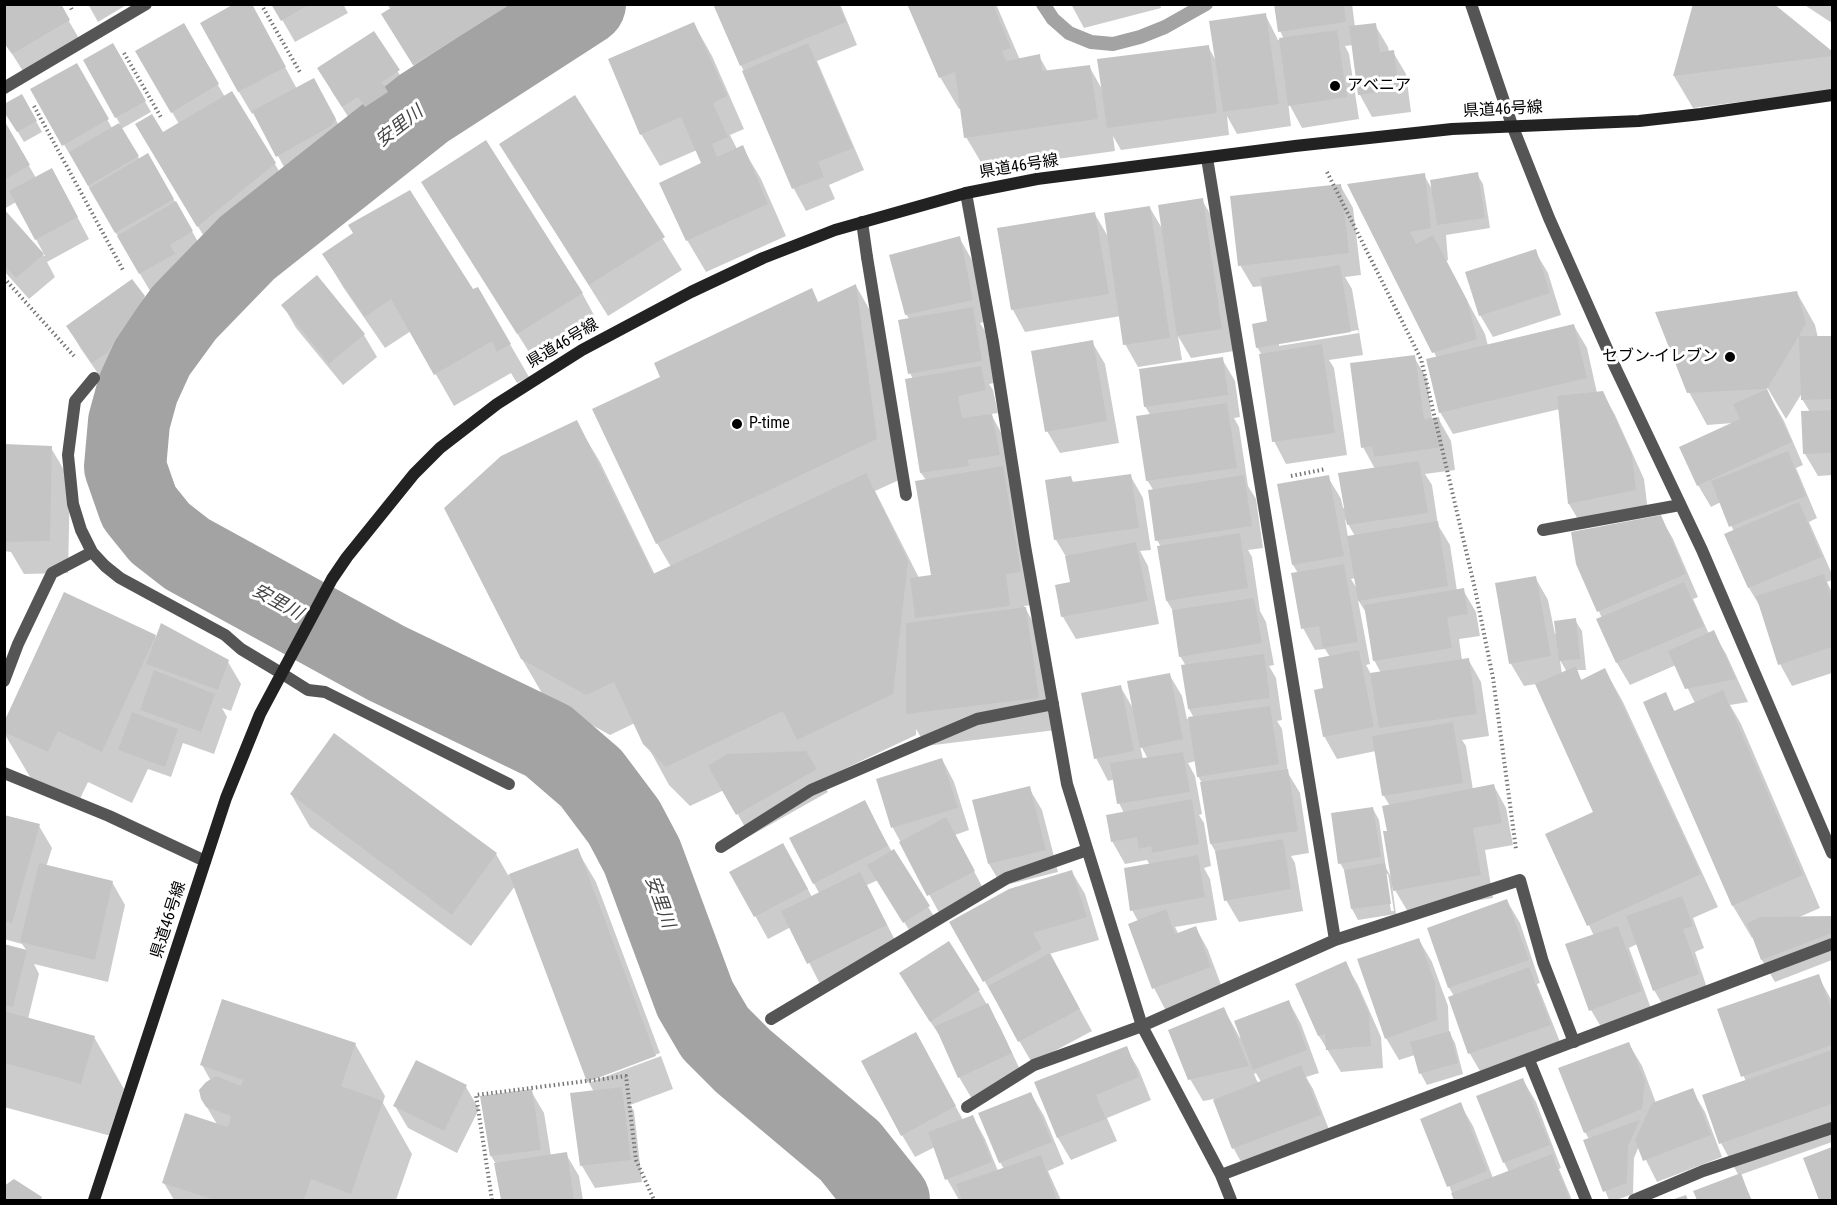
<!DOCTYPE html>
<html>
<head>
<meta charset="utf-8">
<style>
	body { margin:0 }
	#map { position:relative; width:1837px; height:1205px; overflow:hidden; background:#fff; font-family:"Roboto Condensed",sans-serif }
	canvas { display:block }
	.frame { position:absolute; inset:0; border:6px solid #000; pointer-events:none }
</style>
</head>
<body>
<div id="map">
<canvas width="1837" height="1205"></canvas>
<div class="frame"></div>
</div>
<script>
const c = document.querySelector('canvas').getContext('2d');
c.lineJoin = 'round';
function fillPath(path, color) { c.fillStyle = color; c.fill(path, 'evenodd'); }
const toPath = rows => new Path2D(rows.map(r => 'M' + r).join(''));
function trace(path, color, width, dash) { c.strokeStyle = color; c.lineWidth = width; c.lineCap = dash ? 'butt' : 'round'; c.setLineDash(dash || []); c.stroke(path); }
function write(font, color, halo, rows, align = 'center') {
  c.font = font + ' "Roboto Condensed","Noto Sans JP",sans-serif'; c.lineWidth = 6; c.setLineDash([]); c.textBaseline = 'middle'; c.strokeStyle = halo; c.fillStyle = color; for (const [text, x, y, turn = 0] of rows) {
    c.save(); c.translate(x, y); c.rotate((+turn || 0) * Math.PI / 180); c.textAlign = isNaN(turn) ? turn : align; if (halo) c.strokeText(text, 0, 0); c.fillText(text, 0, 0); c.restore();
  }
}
const shadow = toPath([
	[59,4,81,42,26,76,4,41],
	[88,4,128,4,98,22],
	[273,4,343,4,348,13,295,42],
	[387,4,520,4,531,22,427,87,396,37,391,10],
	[715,4,840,4,857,45,817,61,864,170,829,185,835,199,806,211,794,189],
	[909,4,996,4,1020,60,1039,56,1048,72,1089,66,1103,91,1208,46,1216,61,1265,14,1278,40,1284,39,1280,31,1276,4,1352,4,1355,27,1375,25,1388,47,1389,52,1393,52,1406,74,1411,112,1372,117,1360,95,1353,45,1345,46,1349,54,1359,119,1302,128,1288,102,1291,126,1237,134,1227,116,1229,135,1121,150,1113,136,1115,151,985,169,966,137,962,108,959,109,940,77],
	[1071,4,1160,4,1161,8,1084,28],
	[1695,4,1772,4,1832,53,1832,90,1693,108,1674,76],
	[1803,4,1832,4,1832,23],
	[260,21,297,89,326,102,348,142,344,149,290,178,254,112,252,114,239,92,202,23],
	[694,24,712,56,744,129,730,135,737,149,742,147,761,179,786,236,706,272,687,240,703,164,697,150,660,166,641,134],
	[183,25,225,97,275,164,293,196,217,258,156,157,163,134,179,124,137,52],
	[374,33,411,93,394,105,399,115,379,128,372,119,356,129,331,90],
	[389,89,389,93,360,112,358,110],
	[113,45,151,112,121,129,140,160,148,155,205,254,182,268,186,276,153,296,32,90,76,65,112,128,120,124,85,61],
	[22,96,42,132,24,142,4,109],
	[575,97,682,270,608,316,520,176],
	[4,123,36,178,64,192,89,239,47,262,55,277,29,299,4,271,4,211,44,256,45,256,16,202,4,209],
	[1477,174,1483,184,1490,228,1446,235,1448,260,1446,261,1485,334,1488,346,1574,326,1587,348,1597,393,1602,392,1615,415,1644,479,1648,512,1582,526,1569,504,1560,409,1453,434,1440,412,1437,358,1349,185,1424,175,1433,191],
	[423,183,582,293,600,326,537,365],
	[1340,185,1353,208,1361,275,1345,277,1352,289,1363,355,1329,360,1334,368,1347,455,1286,464,1274,441,1262,355,1257,347,1269,323,1263,286,1253,287,1240,265],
	[1358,330,1359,333,1279,346,1279,343],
	[1202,200,1215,222,1234,351,1191,358,1178,336,1182,360,1138,367,1125,344,1121,316,1025,332,1013,310,999,229,1094,213,1109,238,1150,208,1163,230],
	[959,237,972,260,985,322,980,323,985,331,994,383,989,384,993,390,998,413,991,414,1004,438,1011,477,1008,478,1021,500,1038,604,1024,606,1044,641,1056,730,926,746,916,729,916,735,821,780,828,792,750,836,724,790,690,806,669,785,635,723,610,735,546,700,522,659,576,422,600,462,655,575,671,567,657,543,819,303,856,286,879,326,899,480,875,491,919,578,933,577,926,480,921,473,913,379,910,373,910,320,906,314],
	[1535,251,1548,273,1561,315,1493,337,1480,315],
	[324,255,472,291,478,289,529,377,517,383,511,373,454,406,411,331,385,348,343,287],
	[317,277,364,335,377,357,343,385,296,328,283,305],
	[1797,293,1815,325,1818,338,1832,337,1832,475,1818,476,1805,454,1810,412,1802,399,1802,393,1786,419,1764,382,1762,383,1784,421,1803,465,1796,468,1817,518,1809,522,1832,574,1832,580,1827,582,1832,592,1832,673,1792,686,1780,664,1761,608,1749,588,1726,535,1734,532,1721,502,1711,507,1698,485,1733,423,1707,425,1689,392],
	[143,297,156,320,119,375,106,385,81,349,68,327],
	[1092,342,1105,364,1119,443,1060,453,1047,431],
	[1414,357,1427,379,1432,419,1438,418,1451,441,1455,470,1425,474,1432,485,1438,525,1450,545,1457,591,1463,590,1476,612,1480,636,1459,639,1462,660,1468,659,1481,682,1489,736,1462,740,1466,746,1473,790,1494,786,1506,808,1513,845,1485,850,1493,898,1408,912,1392,885,1396,914,1358,920,1352,909,1347,875,1340,863,1373,809,1379,820,1386,868,1393,880,1389,832,1390,806,1384,796,1376,751,1337,759,1324,736,1330,657,1325,649,1315,650,1303,628,1298,573,1293,565,1279,485,1328,477,1341,499,1343,508,1345,507,1375,469,1363,447],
	[1345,519,1355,536,1348,537],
	[1355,578,1357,589,1351,579],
	[1358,600,1367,614,1374,660,1381,673,1371,674,1366,665,1370,664],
	[1385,874,1388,874,1394,911,1391,911],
	[1222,359,1235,381,1240,417,1234,418,1239,427,1248,486,1256,499,1263,548,1248,550,1252,557,1260,611,1266,622,1274,665,1269,666,1276,678,1282,720,1277,721,1282,729,1288,773,1300,793,1309,853,1291,856,1295,863,1303,911,1239,922,1226,900,1217,854,1211,844,1202,783,1198,776,1196,761,1188,763,1195,776,1202,814,1199,815,1204,823,1211,866,1204,868,1210,879,1217,920,1175,927,1179,935,1196,928,1208,950,1223,990,1166,1011,1154,988,1130,925,1138,921,1132,910,1150,865,1147,860,1125,864,1112,841,1124,813,1119,803,1115,779,1108,781,1096,758,1120,686,1134,710,1169,674,1182,696,1187,719,1194,718,1189,709,1186,666,1180,656,1173,611,1167,601,1161,547,1157,540,1154,491,1147,480,1151,416,1145,406],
	[1140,746,1141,746,1148,759,1143,759],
	[4,446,51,448,70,480,68,573,24,574,11,552,4,551],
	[1130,475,1143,498,1151,550,1140,551,1148,566,1159,624,1076,639,1063,617,1056,586,1072,583,1068,560,1056,540,1046,481,1071,477,1074,484],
	[1660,516,1673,539,1698,597,1693,599,1709,634,1713,632,1726,654,1748,702,1730,705,1741,724,1820,908,1797,918,1832,917,1832,960,1775,982,1762,960,1754,937,1752,938,1733,906,1645,703,1665,694,1675,712,1695,703,1676,665,1630,685,1617,663,1598,620,1602,618,1577,564],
	[1535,577,1548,600,1555,634,1575,620,1582,631,1586,670,1576,670,1582,681,1605,670,1623,702,1718,907,1693,918,1704,948,1695,952,1710,997,1667,1012,1654,990,1637,944,1629,948,1653,1014,1604,1032,1591,1010,1594,936,1547,835,1595,813,1536,684,1524,686,1511,664,1497,584],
	[1560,660,1567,672,1562,674],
	[155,636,157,639,228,662,241,684,231,711,222,708,227,717,214,754,183,743,171,777,148,769,132,803,88,782,78,803,33,782,4,733,4,725],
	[942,759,954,782,969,830,955,835,986,894,942,918,893,828,878,780],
	[1029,788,1042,810,1058,872,1002,886,989,864],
	[291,794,496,854,508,875,577,850,596,882,660,1053,591,1079,591,1082,661,1056,673,1089,630,1105,634,1111,642,1182,595,1188,582,1166,594,1092,588,1081,515,886,471,946,310,827],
	[864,802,892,852,894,851,935,918,911,933,878,880,867,885,899,948,821,986,791,927,768,939,731,872,796,867,812,897,819,893,791,839],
	[4,816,39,826,52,848,46,867,112,882,125,905,108,982,34,964,39,974,28,1019,94,1037,124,1089,111,1136,4,1107,4,946,27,951,22,944,4,939],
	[1072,872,1085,894,1099,940,1049,954,1092,1031,1032,1063,951,923],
	[1507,901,1520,923,1540,983,1537,984,1562,1047,1483,1076,1470,1054,1450,998,1454,996,1449,988,1429,928],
	[1419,940,1432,962,1448,1006,1449,1032,1455,1043,1463,1074,1427,1085,1421,1074,1415,1055,1399,1060,1386,1038],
	[1345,963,1358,985,1381,1037,1383,1068,1341,1072,1319,1036,1297,985],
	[1818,976,1832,1001,1832,1142,1740,1175,1752,1200,1698,1200,1695,1191,1739,1176,1721,1143,1746,1082,1719,1010],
	[979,991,1000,1027,1023,1076,972,1099,959,1077,945,1044,913,995],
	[1289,1002,1301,1024,1319,1073,1306,1077,1313,1089,1332,1137,1246,1171,1234,1149,1214,1099,1203,1101,1190,1079,1224,1009,1240,1038],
	[1256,1073,1261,1082,1258,1083,1254,1074],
	[355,1044,385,1096,383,1103,412,1154,396,1200,174,1200,164,1183,218,1126,202,1099,211,1081,202,1065],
	[1629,1044,1642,1066,1656,1103,1692,1090,1705,1112,1722,1157,1657,1182,1639,1146,1634,1158,1633,1194,1616,1200,1609,1200,1585,1141,1589,1139,1585,1132],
	[1126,1048,1139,1070,1151,1100,1107,1118,1117,1141,1071,1160,1058,1138,1036,1083],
	[928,1056,963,1120,973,1117,985,1139,998,1171,1004,1169,1000,1162,1031,1094,1044,1116,1064,1164,1048,1171,1061,1200,959,1200,947,1179,935,1147,915,1157,902,1135],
	[1523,1080,1536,1102,1561,1168,1559,1169,1572,1200,1455,1200,1422,1119,1460,1104,1473,1126,1493,1178,1509,1172,1504,1162],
	[466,1087,479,1109,457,1153,408,1128,395,1106],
	[531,1091,544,1113,551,1156,566,1154,579,1176,583,1200,502,1200,496,1164,491,1156],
	[1832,1149,1832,1200,1821,1200,1805,1159],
	[4,1187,40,1198,42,1200,4,1200]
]);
const stream = toPath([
	[1043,4,1053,19,1069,33,1091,42,1113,44,1140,37,1165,27,1206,4]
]);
const river = toPath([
	[585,4,424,108,247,248,184,313,154,354,138,389,129,422,125,467,139,507,160,533,187,554,386,663,548,741,591,778,624,822,642,856,695,999,715,1033,743,1061,850,1151,889,1200]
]);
const building = toPath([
	[4,4,61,4,70,20,12,54,4,43],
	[234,4,252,4,286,67,238,92,200,23],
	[271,4,310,4,281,21],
	[397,4,511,4,413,65,381,14],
	[713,4,838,4,846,22,740,66],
	[907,4,993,4,1011,48,1002,51,1006,61,1040,54,1042,71,1090,65,1098,119,964,138,955,72,939,78],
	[1274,4,1344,4,1346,22,1278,32],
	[1693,4,1774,4,1832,51,1832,56,1673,76],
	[1266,13,1279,104,1223,112,1209,21],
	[694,22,727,96,713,103,728,137,712,144,717,157,743,145,768,204,686,241,659,183,701,163,681,117,640,135,608,59],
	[184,23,219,84,171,113,135,51],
	[1376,23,1380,52,1394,50,1399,90,1358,95,1349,26],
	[1337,30,1347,97,1288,106,1279,38],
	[374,31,400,70,382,82,388,92,365,107,358,97,342,107,317,68],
	[113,43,146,101,115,118,83,60],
	[808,43,853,148,818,162,824,177,792,189,742,71],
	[1209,45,1217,113,1107,128,1097,59],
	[77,63,109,119,62,146,30,89],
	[314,78,336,119,331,126,276,157,252,111],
	[232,91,276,163,197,227,135,124,152,114,163,132],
	[22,94,37,121,17,132,4,112,4,104],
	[575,95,665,237,589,285,499,144],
	[4,120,30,165,4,180],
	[119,123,139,156,88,186,69,152],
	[486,140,583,293,517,334,421,182],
	[148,153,174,199,115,233,89,188],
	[52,168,78,217,35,240,9,191],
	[1478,172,1485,218,1437,225,1430,180],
	[1425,173,1431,228,1410,232,1416,244,1433,235,1467,300,1477,339,1432,353,1347,184],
	[1341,184,1349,253,1238,266,1230,196],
	[410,190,473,289,478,287,511,344,497,352,492,341,434,375,391,299,365,317,322,254,353,233,348,225],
	[1203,198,1222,329,1177,336,1158,205],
	[176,201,193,231,170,245,175,254,139,274,117,236],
	[1150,206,1170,338,1123,345,1104,213],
	[4,209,44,254,16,278,4,265],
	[1095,212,1109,294,1011,310,997,228],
	[960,236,973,300,905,315,889,255],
	[1536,249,1550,293,1479,316,1465,272],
	[1340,265,1351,332,1256,348,1252,324,1267,321,1260,278],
	[317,275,365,334,329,364,281,305],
	[132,279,145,296,107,353,92,363,66,326],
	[856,284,877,439,656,544,592,409,660,377,654,363,812,288,818,302],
	[1797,291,1806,324,1767,389,1792,442,1697,486,1679,447,1740,419,1733,404,1767,389,1687,393,1655,312],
	[973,307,982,361,908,374,898,320],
	[1574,324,1587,378,1439,413,1426,359],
	[1799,336,1832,336,1832,399,1801,400],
	[1093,340,1107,421,1045,432,1031,351],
	[1322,344,1335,433,1272,442,1259,354],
	[1415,355,1424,419,1439,417,1443,447,1374,457,1372,446,1361,448,1350,363],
	[1223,357,1228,395,1144,407,1139,369],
	[981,366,986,390,958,396,962,418,992,414,1000,455,968,460,969,466,920,473,905,379],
	[1603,391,1632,455,1636,490,1568,504,1557,396],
	[1227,403,1237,468,1146,481,1136,416],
	[1832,410,1832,453,1803,454,1801,411],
	[577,420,653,574,866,473,908,561,893,694,797,740,783,711,666,767,643,744,614,682,586,695,521,659,444,508,501,456],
	[4,444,52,446,50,541,4,542],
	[1788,451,1806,496,1729,527,1711,481],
	[1419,461,1428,513,1347,525,1338,473],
	[1003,466,1021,572,1006,574,1010,606,915,618,910,578,931,575,915,481],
	[1131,474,1139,528,1054,540,1045,480,1071,476,1072,482],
	[1244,475,1252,526,1155,541,1148,490],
	[1329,475,1344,556,1292,565,1277,484],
	[1799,502,1822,557,1748,588,1724,534],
	[1661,515,1686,574,1597,612,1576,564,1571,532],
	[1438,521,1448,586,1358,601,1347,536],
	[1240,533,1248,588,1166,601,1157,546],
	[1136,542,1148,601,1061,617,1055,585,1070,582,1065,556],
	[1344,564,1358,642,1323,648,1319,626,1301,629,1291,573],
	[1824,574,1832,601,1832,647,1778,665,1756,596],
	[1536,576,1551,656,1509,664,1495,583],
	[1684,582,1704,626,1616,663,1596,619],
	[1464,588,1468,614,1447,617,1452,648,1373,661,1364,605],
	[64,592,156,635,102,752,58,731,48,752,4,732,4,722],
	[1254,598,1262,643,1179,657,1172,610],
	[1026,607,1039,698,906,714,906,623],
	[1576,618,1580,659,1559,661,1554,621],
	[161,623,229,660,218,690,146,664],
	[1714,630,1736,679,1685,689,1668,651],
	[1359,650,1374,727,1323,737,1314,690,1323,688,1318,658],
	[1264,654,1270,698,1188,709,1181,665],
	[1469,658,1477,714,1379,728,1370,673],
	[1576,666,1581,680,1605,668,1701,874,1587,926,1545,834,1593,812,1535,684],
	[154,670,215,694,201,732,140,710],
	[1170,673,1183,739,1140,748,1127,681],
	[1121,685,1134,751,1094,759,1081,693],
	[1723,690,1803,875,1732,906,1643,702,1666,692,1674,711],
	[1270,706,1279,764,1197,777,1188,717],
	[132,712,178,729,165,767,118,750],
	[1453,722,1463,783,1382,796,1372,736],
	[334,733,497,853,452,915,290,794],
	[806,751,817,769,736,815,708,766,727,754],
	[1183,752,1190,792,1117,804,1110,763],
	[942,758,958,808,891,828,876,779],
	[1288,769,1298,831,1210,844,1200,782],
	[1494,784,1502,823,1473,828,1481,875,1393,891,1383,831,1387,831,1382,806],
	[1030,786,1046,850,988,864,972,800],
	[1192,799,1199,844,1152,853,1151,846,1139,849,1137,837,1111,842,1106,815],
	[865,800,888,846,813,884,789,838],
	[1373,807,1381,857,1338,864,1331,813],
	[4,815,40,824,12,923,4,921],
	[946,817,975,871,927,896,899,842],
	[1283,839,1291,889,1224,901,1215,851],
	[783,843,808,889,754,917,729,872],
	[578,848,656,1056,587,1082,509,874],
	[894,849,930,906,903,923,867,865],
	[1198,855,1205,897,1130,911,1124,868],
	[39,863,113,881,95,960,20,942],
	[1385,863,1391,904,1351,909,1344,870],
	[1072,870,1087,917,1033,933,1042,949,983,982,949,922,1009,889],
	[860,872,887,925,807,964,781,911],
	[1682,896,1693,926,1683,929,1699,974,1653,991,1626,916],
	[1507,899,1529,960,1448,988,1427,928],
	[1166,909,1175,934,1196,926,1211,967,1152,989,1128,924],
	[1832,916,1832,933,1761,960,1747,923,1761,917],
	[1618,926,1642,991,1589,1011,1565,944],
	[1419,938,1435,983,1437,1020,1385,1039,1357,959],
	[949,941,980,990,930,1022,899,973],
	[4,944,27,950,13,1007,4,1005],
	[1050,953,1080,1009,1018,1042,988,986],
	[1346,961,1369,1014,1371,1046,1326,1050,1325,1034,1318,1036,1295,984],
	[1529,967,1551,1025,1468,1054,1448,997],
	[1819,974,1832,1012,1832,1045,1741,1077,1717,1009],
	[222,999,356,1043,341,1086,383,1101,351,1194,311,1179,304,1200,215,1200,162,1183,185,1113,228,1127,231,1116,206,1107,201,1099,199,1090,206,1082,216,1076,241,1086,243,1080,200,1065],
	[1289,1000,1307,1050,1253,1070,1234,1021],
	[988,1003,1012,1053,958,1078,935,1026],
	[1224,1007,1249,1066,1188,1080,1168,1030],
	[4,1011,95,1036,81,1084,4,1063],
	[1450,1031,1458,1063,1419,1074,1410,1042],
	[916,1032,956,1106,901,1136,861,1061],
	[1629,1042,1645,1081,1642,1109,1584,1133,1558,1068],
	[1127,1046,1139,1077,1096,1095,1106,1119,1057,1138,1034,1082],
	[1832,1050,1832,1104,1719,1144,1702,1095],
	[416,1060,467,1085,444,1131,393,1106],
	[1301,1065,1321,1115,1232,1149,1213,1100],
	[1523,1078,1550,1145,1503,1163,1476,1096],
	[622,1087,631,1160,580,1166,570,1093],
	[1693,1088,1711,1135,1643,1161,1635,1140,1652,1103],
	[532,1089,541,1150,490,1156,480,1096],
	[1031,1092,1052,1142,999,1163,978,1113],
	[1461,1102,1487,1171,1447,1187,1420,1119],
	[973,1115,992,1162,945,1180,928,1132],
	[1640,1120,1628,1146,1627,1183,1603,1192,1583,1140],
	[1832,1147,1832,1200,1819,1200,1803,1158],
	[567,1152,574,1200,501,1200,494,1163],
	[1552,1154,1570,1200,1454,1200,1451,1193],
	[1041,1155,1057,1200,962,1200,956,1184],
	[1741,1173,1751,1200,1697,1200,1693,1191],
	[14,1179,42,1197,41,1200,4,1200,4,1186],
	[1686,1195,1688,1200,1671,1200]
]);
const path = toPath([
	[69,4,73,12],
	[261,4,301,74],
	[124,53,162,119],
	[34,106,123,270],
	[1327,172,1421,359,1475,589,1493,678,1516,849],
	[4,278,74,356],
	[1291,476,1326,469],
	[492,1200,476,1095,626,1076,636,1160,654,1200]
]);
const lane = toPath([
	[1207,158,1335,940],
	[867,257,906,495],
	[281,673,308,690,325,692,509,784],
	[721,847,811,790,890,756,977,719,1053,704],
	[771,1019,1007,878,1087,850],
	[967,1107,1034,1065,1142,1026,1335,940,1520,880,1543,962,1574,1042]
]);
const street = toPath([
	[1471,4,1512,125,1549,218,1616,369,1702,550,1832,853],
	[4,88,146,4],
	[966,193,993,342,1025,546,1067,784,1142,1026,1221,1175,1231,1200],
	[862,222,867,257],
	[94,378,75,401,68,455,73,504,81,530,92,552,105,566,120,578,225,635,241,649,281,673],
	[1543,530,1680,505],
	[4,681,18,644,52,573,92,552],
	[4,773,109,816,205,861],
	[1529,1060,1586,1200],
	[1221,1175,1832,944],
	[1634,1200,1703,1171,1832,1128]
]);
const secondary = toPath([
	[94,1200,226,798,260,714,332,579,347,557,414,474,440,448,497,404,582,350,691,292,763,258,835,230,966,193,1037,179,1295,146,1452,129,1639,121,1701,114,1832,95]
]);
const markers = [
	[1335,86,6,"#000"],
	[1730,357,6,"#000"],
	[737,424,6,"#000"]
];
const poiNames = [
	["アベニア",1347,86],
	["セブン-イレブン",1718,357,"right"],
	["P-time",749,424]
];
const streetNames = [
	["県道46号線",1503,110,-3],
	["県道46号線",1019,167,-9],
	["県道46号線",563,344,-31],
	["県道46号線",169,920,-72]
];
const waterNames = [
	["安里川",400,127,-38],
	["安里川",277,603,29],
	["安里川",659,902,70]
];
fillPath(shadow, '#0003');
trace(stream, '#a3a3a3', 14);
trace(river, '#a3a3a3', 82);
fillPath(building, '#c4c4c4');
trace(path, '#777', 4, [1.5, 3]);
trace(lane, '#555', 12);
trace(street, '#555', 12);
trace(secondary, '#222', 12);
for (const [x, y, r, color] of markers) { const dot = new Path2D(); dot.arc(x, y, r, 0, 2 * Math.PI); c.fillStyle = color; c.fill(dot); trace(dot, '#fff', 2); }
write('16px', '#000', '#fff', poiNames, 'left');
write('16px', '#000', '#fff', streetNames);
write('italic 18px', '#444', '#fff', waterNames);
</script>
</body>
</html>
